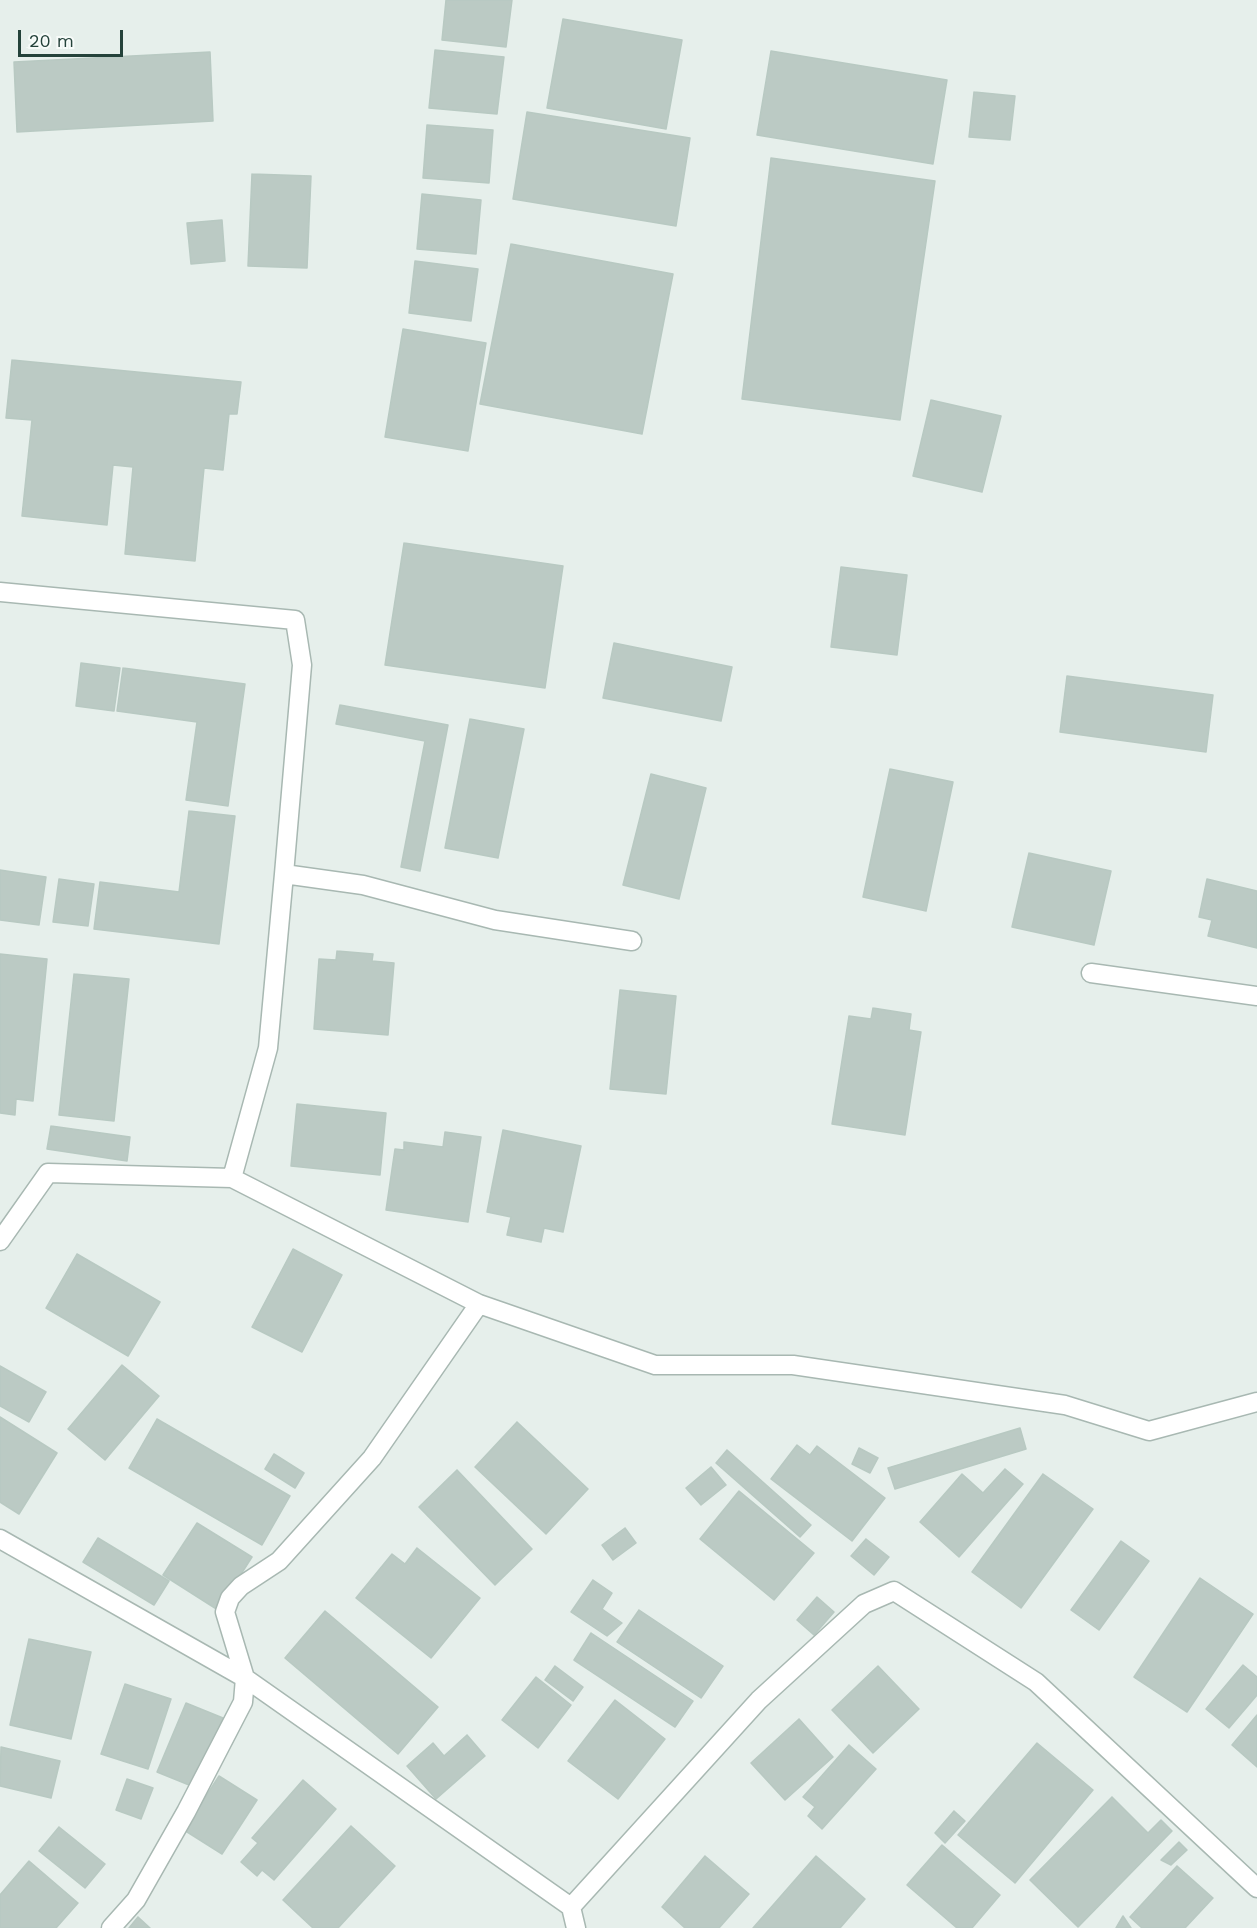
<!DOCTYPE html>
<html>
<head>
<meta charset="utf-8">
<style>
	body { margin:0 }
	#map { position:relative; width:1257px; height:1928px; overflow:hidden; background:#e6efeb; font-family:"Work Sans",sans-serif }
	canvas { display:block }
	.scale { position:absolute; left:18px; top:30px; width:105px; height:27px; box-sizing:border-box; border:3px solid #24423a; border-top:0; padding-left:8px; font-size:18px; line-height:21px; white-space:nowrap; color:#24423a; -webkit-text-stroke:4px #f7fbf9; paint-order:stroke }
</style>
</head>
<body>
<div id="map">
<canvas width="1257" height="1928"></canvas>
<div class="scale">20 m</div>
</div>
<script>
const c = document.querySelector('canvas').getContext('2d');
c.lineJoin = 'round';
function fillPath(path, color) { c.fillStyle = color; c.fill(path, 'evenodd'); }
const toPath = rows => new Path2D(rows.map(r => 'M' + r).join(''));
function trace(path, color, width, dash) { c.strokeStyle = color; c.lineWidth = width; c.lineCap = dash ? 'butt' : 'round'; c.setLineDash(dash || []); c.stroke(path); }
const building = toPath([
	[446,0,512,0,506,47,442,40,446,0],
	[563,19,682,40,666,129,547,108,563,19],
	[435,50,504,57,497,114,429,108,435,50],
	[771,51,947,80,933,164,757,135,771,51],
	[210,52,213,121,17,132,14,62,210,52],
	[974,92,1015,96,1010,140,969,137,974,92],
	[527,112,690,138,676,226,513,199,527,112],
	[427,125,493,130,489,183,423,178,427,125],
	[771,158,935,181,900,420,742,399,771,158],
	[252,174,311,176,307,268,248,266,252,174],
	[422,194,481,200,476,254,417,249,422,194],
	[222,220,225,261,191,264,187,223,222,220],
	[511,244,673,274,642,434,480,404,511,244],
	[415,261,478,269,471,321,409,313,415,261],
	[403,329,486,343,468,451,385,437,403,329],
	[12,360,241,382,237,414,229,414,223,470,204,468,195,561,125,554,133,467,113,465,107,525,22,516,32,420,6,418,12,360],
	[931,400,1001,416,982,492,913,476,931,400],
	[404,543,563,566,545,688,385,665,404,543],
	[841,567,907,575,897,655,831,647,841,567],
	[614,643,732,667,721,721,603,698,614,643],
	[81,663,120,668,114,711,76,706,81,663],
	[123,668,245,684,228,806,186,800,197,722,117,711,123,668],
	[1067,676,1213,695,1206,752,1060,732,1067,676],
	[340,705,448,725,420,871,401,867,425,741,336,724,340,705],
	[470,719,524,729,498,858,445,848,470,719],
	[890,769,953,782,926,911,863,897,890,769],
	[651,774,706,788,679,899,623,885,651,774],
	[189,811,235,816,219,944,94,929,100,882,179,892,189,811],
	[1029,853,1111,871,1094,945,1012,927,1029,853],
	[0,870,46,877,39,925,0,920,0,870],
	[59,879,94,884,88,926,53,922,59,879],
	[1207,879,1257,891,1257,948,1208,936,1212,920,1199,917,1207,879],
	[337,951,373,954,372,961,394,963,388,1035,314,1029,319,959,336,960,337,951],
	[0,954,47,959,33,1101,16,1099,15,1115,0,1113,0,954],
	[74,974,129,979,114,1121,59,1115,74,974],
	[620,990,676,996,666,1094,610,1089,620,990],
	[873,1008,911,1014,909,1030,921,1032,905,1135,832,1124,849,1016,871,1019,873,1008],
	[297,1104,386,1113,380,1175,291,1166,297,1104],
	[51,1126,130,1137,127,1161,47,1149,51,1126],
	[503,1130,581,1146,563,1232,544,1228,541,1242,507,1235,511,1217,487,1212,503,1130],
	[445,1132,481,1137,468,1222,386,1210,395,1149,404,1150,404,1142,443,1147,445,1132],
	[293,1249,342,1275,302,1352,252,1327,293,1249],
	[77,1254,160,1302,128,1356,46,1308,77,1254],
	[122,1365,159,1396,105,1460,68,1429,122,1365],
	[0,1366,46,1392,29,1422,0,1406,0,1366],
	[0,1417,57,1453,19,1514,0,1502,0,1417],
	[157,1419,290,1496,262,1545,129,1468,157,1419],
	[517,1422,588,1489,546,1534,475,1467,517,1422],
	[1020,1428,1026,1449,895,1489,888,1468,1020,1428],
	[797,1445,810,1455,817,1446,885,1498,852,1541,771,1479,797,1445],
	[859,1448,878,1458,870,1473,852,1464,859,1448],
	[727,1450,811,1525,800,1537,716,1463,727,1450],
	[274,1454,304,1473,295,1488,265,1469,274,1454],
	[711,1467,726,1485,701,1505,686,1488,711,1467],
	[1005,1469,1023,1484,959,1557,920,1522,962,1474,983,1493,1005,1469],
	[457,1470,532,1549,495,1585,419,1507,457,1470],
	[1043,1474,1093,1509,1021,1608,972,1572,1043,1474],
	[739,1491,814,1553,774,1600,700,1539,739,1491],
	[197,1523,252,1557,218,1610,163,1575,197,1523],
	[625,1528,636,1543,613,1560,602,1545,625,1528],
	[98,1538,169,1581,154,1605,83,1562,98,1538],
	[866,1539,889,1557,874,1575,851,1556,866,1539],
	[1121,1541,1149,1561,1099,1630,1071,1610,1121,1541],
	[417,1548,480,1598,431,1658,356,1598,392,1554,405,1564,417,1548],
	[1200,1578,1253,1614,1187,1712,1134,1677,1200,1578],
	[593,1580,612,1593,602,1609,622,1623,607,1636,571,1612,593,1580],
	[817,1597,834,1612,814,1635,797,1620,817,1597],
	[639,1610,723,1666,701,1698,617,1642,639,1610],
	[325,1611,438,1707,398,1754,285,1658,325,1611],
	[591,1633,693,1701,675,1727,574,1660,591,1633],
	[29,1639,91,1652,71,1739,10,1725,29,1639],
	[1243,1665,1257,1677,1257,1695,1229,1728,1206,1709,1243,1665],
	[555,1666,583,1687,573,1701,545,1680,555,1666],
	[878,1666,919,1709,873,1753,832,1710,878,1666],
	[536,1677,571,1705,538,1748,502,1720,536,1677],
	[125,1684,171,1699,148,1769,101,1754,125,1684],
	[615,1700,665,1739,618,1799,568,1761,615,1700],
	[186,1703,223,1718,194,1787,157,1772,186,1703],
	[1257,1715,1257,1767,1232,1745,1257,1715],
	[799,1719,833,1757,785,1800,751,1763,799,1719],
	[467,1735,485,1756,436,1799,407,1766,433,1743,444,1756,467,1735],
	[1037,1743,1093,1790,1015,1883,958,1835,1037,1743],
	[849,1745,876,1769,822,1829,808,1816,815,1807,803,1797,849,1745],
	[1,1747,60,1761,51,1798,0,1786,1,1747],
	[219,1776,257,1800,222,1854,184,1830,219,1776],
	[127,1779,153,1788,141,1819,116,1810,127,1779],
	[303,1780,336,1809,274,1880,262,1870,257,1876,241,1862,258,1843,252,1838,303,1780],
	[1112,1797,1148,1833,1161,1820,1172,1831,1078,1927,1030,1880,1112,1797],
	[954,1811,965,1821,945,1843,935,1833,954,1811],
	[351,1826,395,1866,338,1928,313,1928,283,1900,351,1826],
	[59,1827,105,1864,85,1888,39,1851,59,1827],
	[1179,1842,1187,1850,1171,1865,1161,1860,1179,1842],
	[942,1845,1000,1895,972,1928,957,1928,907,1885,942,1845],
	[705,1856,749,1894,719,1928,685,1928,662,1907,705,1856],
	[816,1856,865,1899,840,1928,753,1928,816,1856],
	[29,1861,78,1903,56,1928,0,1928,0,1895,29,1861],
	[1177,1866,1213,1898,1185,1928,1142,1928,1130,1917,1177,1866],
	[1123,1916,1131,1928,1116,1928,1123,1916],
	[138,1917,150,1928,129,1928,138,1917]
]);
const minor = toPath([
	[0,592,295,620,302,665,284,874],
	[632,941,495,920,363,885,284,874,268,1048,232,1178,479,1304,655,1365,793,1365,1065,1405,1149,1431,1257,1402],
	[1091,973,1257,996],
	[0,1241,48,1173,232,1178],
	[0,1539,245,1678,571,1907,576,1928],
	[571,1907,759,1700,864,1604,894,1591,1036,1682,1257,1888],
	[111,1928,136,1900,186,1812,243,1702,245,1678,225,1612,230,1598,241,1586,279,1561,372,1458,479,1304]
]);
fillPath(building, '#bbcac4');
trace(building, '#b8c9c2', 1.5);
trace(minor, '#a8b8b2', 21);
trace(minor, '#fff', 18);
</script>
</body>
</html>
